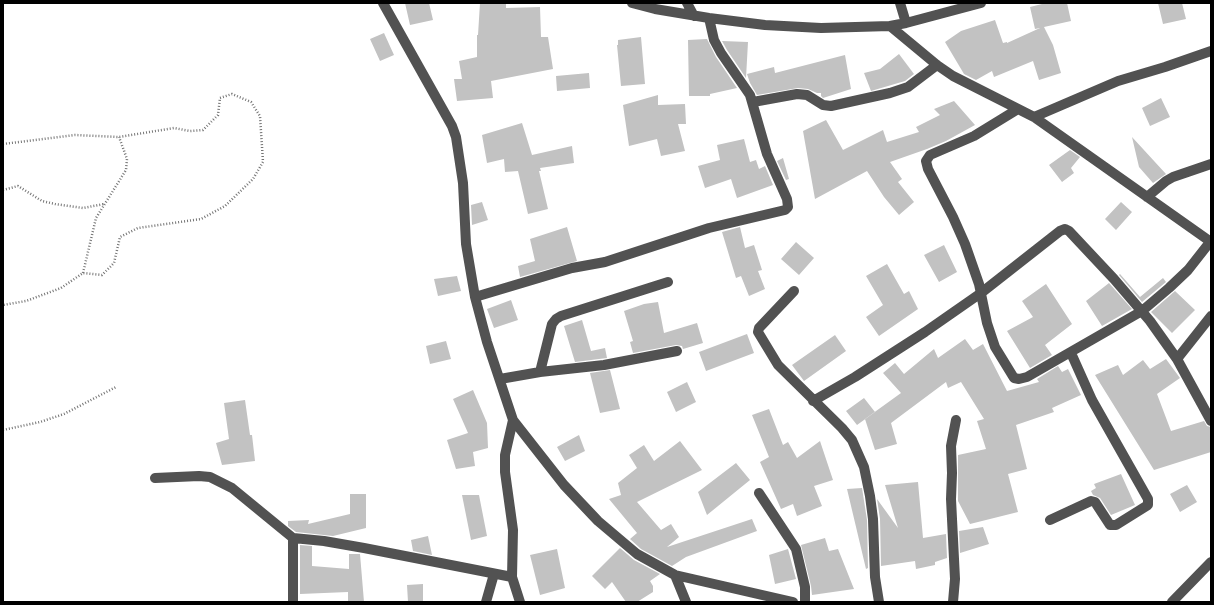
<!DOCTYPE html>
<html>
<head>
<meta charset="utf-8">
<style>
	body { margin:0 }
	#map { position:relative; width:1214px; height:605px; overflow:hidden; background:#fff; font-family:"DM Sans",sans-serif }
	canvas { display:block }
	.frame { position:absolute; inset:0; border:4px solid #000; pointer-events:none }
</style>
</head>
<body>
<div id="map">
<canvas width="1214" height="605"></canvas>
<div class="frame"></div>
</div>
<script>
const c = document.querySelector('canvas').getContext('2d');
c.lineJoin = 'round';
function fillPath(path, color) { c.fillStyle = color; c.fill(path, 'evenodd'); }
const toPath = rows => new Path2D(rows.map(r => 'M' + r).join(''));
function trace(path, color, width, dash) { c.strokeStyle = color; c.lineWidth = width; c.lineCap = dash ? 'butt' : 'round'; c.setLineDash(dash || []); c.stroke(path); }
const building = toPath([
	[405,3,429,3,433,20,410,25],
	[480,3,506,3,506,8,540,7,541,37,548,37,553,69,491,81,493,98,457,101,454,79,462,79,459,61,477,57,477,35,478,35],
	[1046,3,1067,3,1071,21,1044,27,1053,45,1061,73,1039,80,1033,61,994,77,992,71,976,80,964,74,945,42,961,31,995,20,1003,43,1007,42,1007,43,1040,28,1035,29,1030,7],
	[1158,3,1182,3,1186,19,1163,24],
	[384,33,394,55,380,61,370,39],
	[641,37,645,84,621,86,617,45,618,45,618,40],
	[707,39,716,57,737,88,710,94,710,96,689,96,688,40],
	[722,41,748,42,746,78,727,50],
	[899,54,914,74,905,81,871,91,864,73,880,69],
	[845,55,851,89,823,98,821,96,821,93,817,93,808,89,798,88,757,95,750,83,747,74,774,67,775,73],
	[589,73,590,88,557,91,556,76],
	[658,95,658,105,685,104,686,124,678,124,685,151,661,156,657,139,629,146,623,105],
	[1161,98,1170,117,1150,126,1142,108],
	[954,101,975,125,946,141,927,149,890,162,902,179,898,182,914,202,899,215,884,197,867,171,815,199,803,131,826,120,843,150,883,130,887,142,919,132,916,127,940,115,934,109],
	[522,123,532,155,572,146,574,163,540,168,541,171,539,171,548,209,528,214,518,171,505,172,504,159,487,163,482,135],
	[1132,137,1166,174,1153,183,1139,167],
	[744,139,750,162,756,160,759,169,765,166,773,185,737,198,731,179,705,188,698,166,720,160,717,145],
	[1070,150,1080,157,1071,168,1074,173,1062,182,1049,165],
	[783,158,789,179,786,180,777,161],
	[482,202,488,220,472,225,471,205],
	[1121,202,1132,212,1116,230,1105,219],
	[567,227,577,261,520,277,518,266,535,261,530,239],
	[740,227,745,248,754,245,762,270,758,271,765,289,749,296,741,276,736,278,722,232],
	[796,242,814,258,799,275,781,259],
	[944,245,957,272,939,282,924,255],
	[887,264,904,294,909,291,918,309,879,336,866,317,883,305,866,276],
	[1120,274,1140,297,1163,278,1166,282,1142,302,1119,275],
	[457,276,461,291,438,296,434,279],
	[1109,283,1132,309,1102,326,1086,301],
	[1046,284,1072,324,1045,345,1052,355,1030,368,1007,331,1033,317,1022,301],
	[1175,291,1195,310,1172,333,1151,312],
	[511,300,518,320,494,328,487,309],
	[658,302,664,333,697,323,703,343,683,349,682,346,676,345,633,353,630,342,633,341,624,311,644,304],
	[582,320,591,351,605,348,607,358,575,362,564,326],
	[747,334,754,353,706,371,699,352],
	[835,335,846,351,804,381,792,365],
	[965,339,973,350,983,344,1007,391,1039,382,1037,379,1058,366,1062,372,1068,369,1081,395,1052,408,1054,412,1016,425,1027,469,1008,474,1018,512,970,524,958,501,958,455,986,449,977,421,984,419,961,382,948,388,946,382,891,423,897,444,875,450,865,419,901,393,883,373,895,363,904,374,934,349,938,358],
	[446,341,451,359,430,364,426,346],
	[1166,359,1180,378,1157,394,1171,431,1204,421,1207,426,1211,427,1211,452,1154,470,1095,375,1118,365,1123,375,1143,360,1150,369],
	[610,370,620,409,600,413,590,373],
	[687,382,696,402,676,412,667,392],
	[473,390,487,423,488,448,473,452,475,466,456,469,447,440,468,433,453,399],
	[864,398,875,412,857,425,846,411],
	[245,400,250,435,252,435,255,461,222,465,216,443,229,439,224,403],
	[769,409,783,445,788,442,797,458,820,441,833,480,814,486,822,506,797,516,793,504,781,509,760,462,769,457,752,415],
	[579,435,585,451,565,461,557,447],
	[680,441,702,470,637,502,661,530,671,524,679,537,667,547,752,519,757,531,686,557,672,566,641,549,630,539,637,533,609,499,621,495,618,483,637,468,629,455,644,445,654,461],
	[736,463,750,480,707,515,698,492],
	[1121,474,1135,505,1111,515,1100,498,1093,495,1091,491,1096,488,1094,484],
	[918,482,923,538,946,534,947,558,935,562,935,565,916,569,915,561,881,566,880,519,877,499,898,528,885,485],
	[1187,485,1197,502,1180,512,1170,494],
	[862,488,867,520,868,568,866,569,847,489],
	[350,494,366,494,366,528,333,536,296,532,288,526,288,521,309,520,308,524,350,514],
	[462,495,479,495,487,536,471,540],
	[983,527,989,544,960,553,959,531],
	[428,536,432,555,413,551,411,540],
	[825,538,829,551,838,549,854,589,812,595,811,586,801,545],
	[300,545,312,546,312,566,349,569,349,554,360,554,364,602,348,602,348,592,300,594],
	[620,548,634,560,660,574,650,581,653,586,653,592,637,602,626,602,612,582,605,589,592,576],
	[557,549,565,588,540,595,530,555],
	[788,549,796,579,775,584,769,555],
	[423,584,423,602,408,602,407,585]
]);
const path = toPath([
	[3,144,75,135,119,137,174,128,190,131,203,130,218,115,220,98,232,94,251,102,260,116,263,162,253,179,225,206,201,219,138,228,120,237,114,263,102,275,83,273,61,288,26,301,3,305],
	[3,190,18,186,42,201,55,204,83,208,104,204],
	[83,273,96,218,126,170,127,159,119,137],
	[3,430,40,422,64,414,116,387]
]);
const minor = toPath([
	[383,3,452,126,456,137,463,183,466,244,475,297,487,342,513,420,505,455,505,472,513,530,512,577,520,602],
	[632,3,655,9,709,18,765,25,821,28,890,26,937,65,953,76,1034,117,1211,242],
	[687,3,694,16],
	[900,3,906,23],
	[890,26,906,23,981,3],
	[753,102,797,94,807,95,823,105,831,106,890,93,908,87,937,65],
	[1018,109,974,136,930,155,926,161,928,169,953,217,965,244,979,284,987,323,995,347,1014,378,1019,379,1027,377,1142,311,1169,288,1188,270,1210,242],
	[1034,117,1118,81,1165,67,1211,51],
	[1147,197,1166,181,1173,177,1211,164],
	[794,291,759,328,758,332,778,365,842,428,852,440,864,467,870,496,873,519,875,577,879,602],
	[475,297,572,268,605,262,709,228,785,210,788,207,787,199,767,154,750,95,721,53,714,40,709,18],
	[1177,359,1211,316],
	[540,372,552,324,556,319,561,316,668,282],
	[500,379,540,372,604,365,677,351],
	[813,401,855,377,925,332,981,293,1060,231,1065,229,1069,231,1114,279,1150,321,1177,359,1211,421],
	[513,420,564,485,598,521,637,554,675,575,793,602],
	[155,478,199,476,210,477,232,488,293,538,324,541,364,548,512,577],
	[759,493,796,549,805,587,805,602],
	[1050,520,1091,501,1095,502,1110,525,1116,525,1148,505,1148,499,1092,400,1071,353],
	[293,538,293,602],
	[675,575,686,602],
	[486,602,494,574],
	[953,602,955,579,951,499,952,473,951,446,956,420],
	[1172,602,1211,562]
]);
fillPath(building, '#c2c2c2');
trace(path, '#747474', 2.5, [1, 2]);
trace(minor, '#525252', 10);
</script>
</body>
</html>
